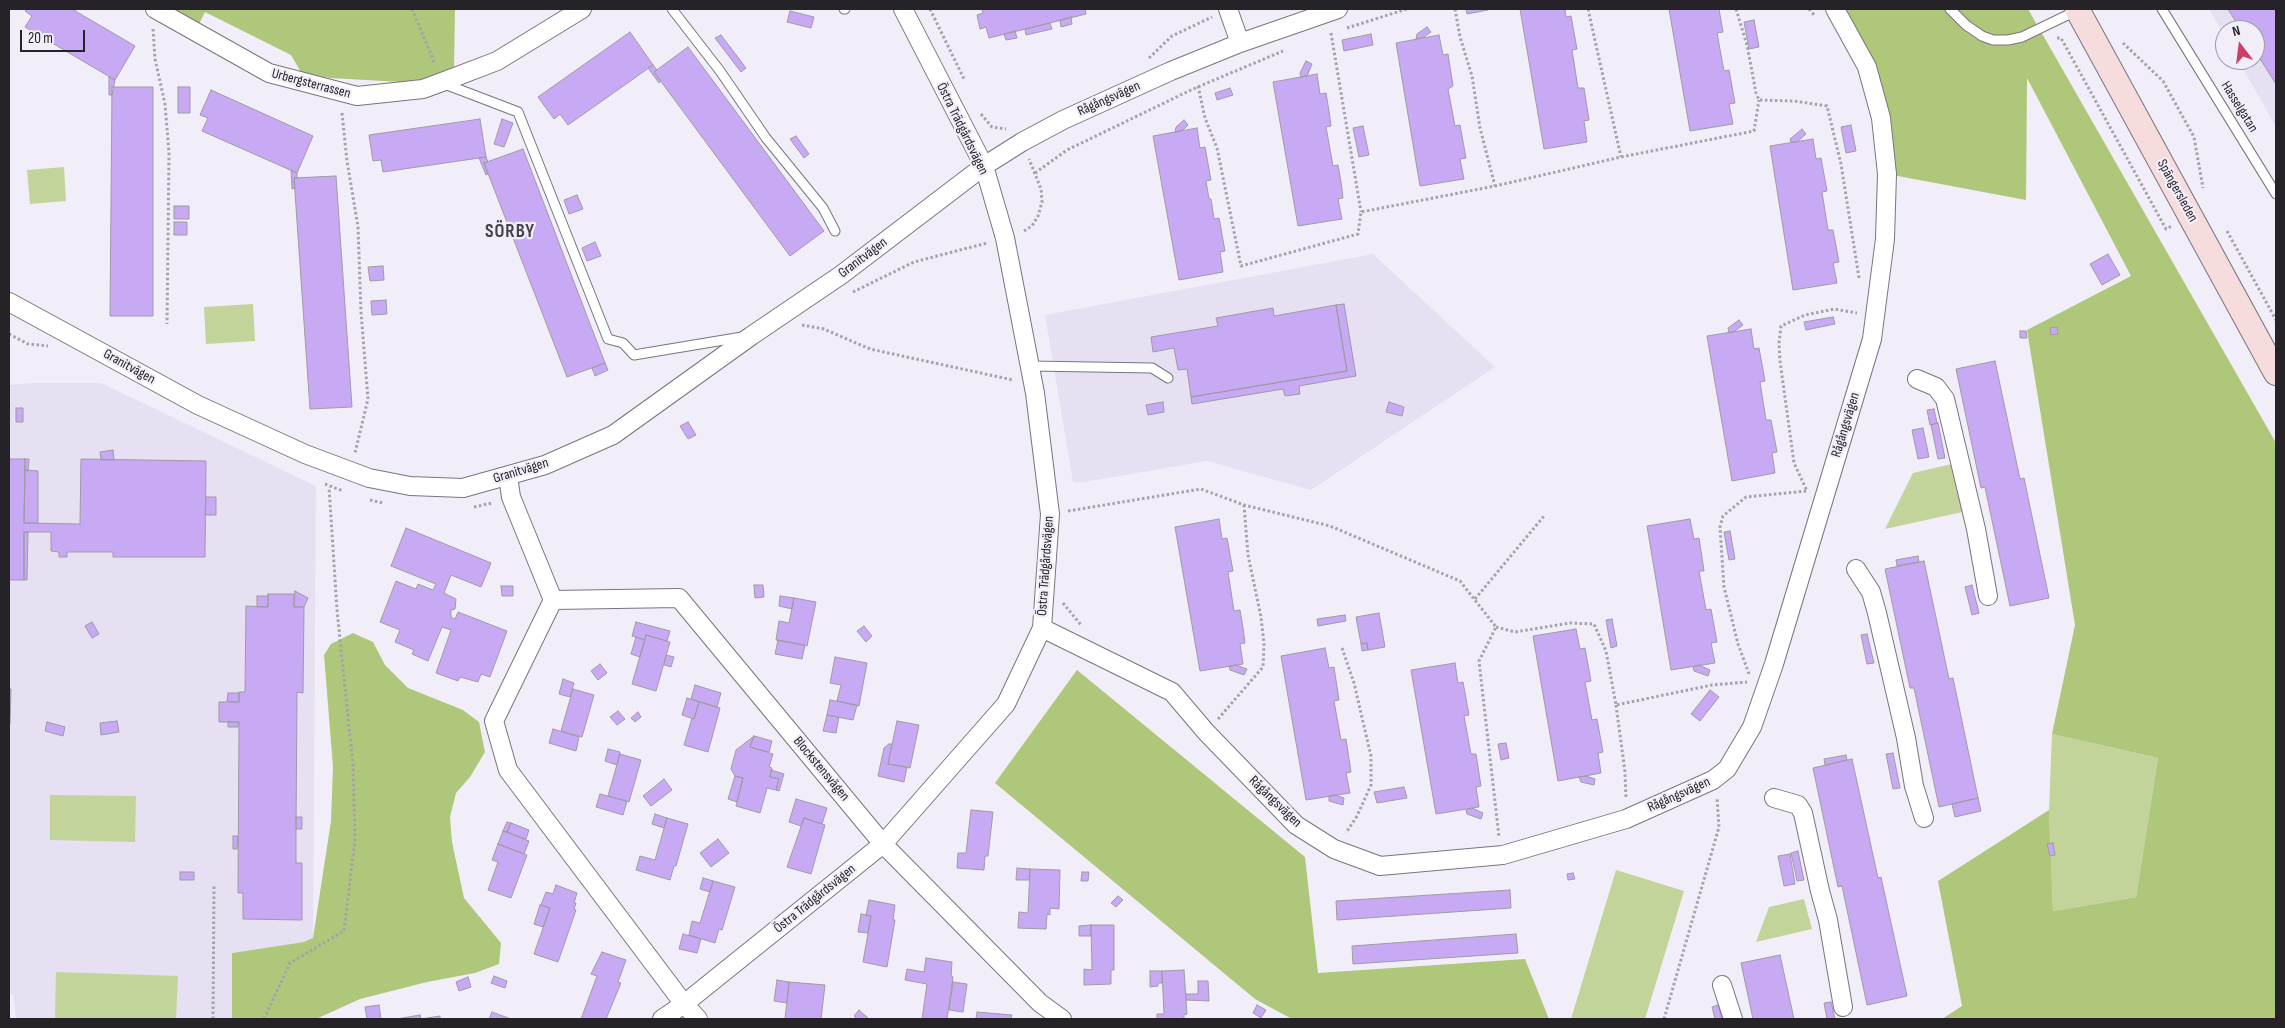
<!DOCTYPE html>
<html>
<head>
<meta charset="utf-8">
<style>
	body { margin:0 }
	#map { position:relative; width:2285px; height:1028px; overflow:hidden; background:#f2eef9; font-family:"Sofia Sans Condensed",sans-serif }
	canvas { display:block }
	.frame { position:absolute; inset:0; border:10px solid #252327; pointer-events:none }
	.north { position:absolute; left:2215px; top:20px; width:50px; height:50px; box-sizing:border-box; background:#f2eef9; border:1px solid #a09da5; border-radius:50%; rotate:345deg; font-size:14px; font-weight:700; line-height:20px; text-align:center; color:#252327 }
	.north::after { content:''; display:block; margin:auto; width:18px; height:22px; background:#cd3e64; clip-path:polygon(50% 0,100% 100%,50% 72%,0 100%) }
	.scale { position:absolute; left:20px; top:30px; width:65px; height:22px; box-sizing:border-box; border:2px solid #252327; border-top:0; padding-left:6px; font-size:15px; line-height:18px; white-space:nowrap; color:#252327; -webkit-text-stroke:4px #f2eef9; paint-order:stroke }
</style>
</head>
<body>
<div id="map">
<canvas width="2285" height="1028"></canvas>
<div class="frame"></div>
<div class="north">N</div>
<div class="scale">20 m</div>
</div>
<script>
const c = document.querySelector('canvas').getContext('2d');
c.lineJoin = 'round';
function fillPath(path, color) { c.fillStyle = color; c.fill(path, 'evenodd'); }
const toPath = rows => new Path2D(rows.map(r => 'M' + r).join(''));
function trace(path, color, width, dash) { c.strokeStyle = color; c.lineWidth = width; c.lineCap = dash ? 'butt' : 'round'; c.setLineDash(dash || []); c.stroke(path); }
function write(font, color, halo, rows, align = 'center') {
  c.font = font + ' "Sofia Sans Condensed",sans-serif'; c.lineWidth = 4.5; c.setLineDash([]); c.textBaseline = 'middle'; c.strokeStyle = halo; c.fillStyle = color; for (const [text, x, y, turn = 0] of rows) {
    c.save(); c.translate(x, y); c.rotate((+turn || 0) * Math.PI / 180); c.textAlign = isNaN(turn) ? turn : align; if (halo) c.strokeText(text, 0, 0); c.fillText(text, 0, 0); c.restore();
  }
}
const built = toPath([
	[2209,9,2276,9,2276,127,2238,60,2255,60,2255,30,2225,30,2225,37],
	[1373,254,1495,367,1311,490,1207,461,1084,482,1073,482,1045,315],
	[32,383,101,383,316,486,313,938,304,942,232,953,232,1019,16,1019,13,995,9,993,9,385]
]);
const green = toPath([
	[64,167,66,201,30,204,27,170],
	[253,304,255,341,206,344,204,307],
	[1956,463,1967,511,1885,529,1913,473],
	[2052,734,2158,758,2136,897,2053,911,2049,810],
	[50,795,136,796,135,842,50,840],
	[1616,870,1684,891,1645,1019,1571,1019],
	[1804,899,1812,929,1756,942,1769,907],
	[56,972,178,976,176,1019,55,1019]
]);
const forest = toPath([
	[163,9,455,9,454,68,432,78,401,82,330,78,302,74,291,55,205,12,197,28],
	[1835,9,2028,9,2276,443,2276,1019,1942,1019,1962,1006,1938,881,2049,810,2053,911,2136,897,2158,758,2052,734,2075,625,2027,330,2131,276,2027,78,2026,200,1887,174,1881,118],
	[353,633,373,642,385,665,408,688,463,710,479,722,485,752,470,777,456,793,450,817,452,842,464,898,501,943,499,964,475,973,427,982,360,999,316,1019,232,1019,232,953,304,942,313,938,331,821,333,767,324,655,331,644],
	[1077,670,1305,857,1318,973,1525,959,1549,1019,1292,1019,1255,999,995,783]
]);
const building = toPath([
	[27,9,72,9,135,46,115,80,25,27,32,16,25,11,27,9],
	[982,9,1085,9,1086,14,989,38,986,27,980,29,977,15,983,13,982,9],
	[1466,9,1487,9,1488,10,1467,14,1466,9],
	[1520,9,1565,9,1566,17,1571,16,1577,49,1572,50,1578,88,1584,88,1589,120,1584,121,1587,142,1544,149,1520,9],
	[1669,9,1719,9,1723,32,1717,33,1724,71,1729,70,1735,103,1729,104,1733,124,1690,131,1669,9],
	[2228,9,2276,9,2276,84,2255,51,2255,30,2241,30,2228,9],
	[790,11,814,17,811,28,787,22,790,11],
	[1071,17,1072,24,1061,27,1060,20,1071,17],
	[1754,20,1759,47,1749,49,1744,22,1754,20],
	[1050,23,1052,29,1026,35,1025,29,1050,23],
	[1427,27,1431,32,1424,37,1416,39,1417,34,1427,27],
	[1015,31,1017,38,1006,40,1004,34,1015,31],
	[630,32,653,65,568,125,560,114,554,119,538,97,630,32],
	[1371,34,1373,45,1344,51,1342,40,1371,34],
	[721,35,746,68,741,72,715,38,721,35],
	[1439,35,1443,55,1448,54,1453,86,1448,89,1455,126,1460,125,1466,158,1460,159,1464,179,1420,186,1396,43,1439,35],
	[688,47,824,231,790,256,654,72,688,47],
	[1306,61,1312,64,1307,76,1301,77,1300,73,1306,61],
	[653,65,657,70,654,72,661,81,659,83,648,68,653,65],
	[1317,74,1320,94,1326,93,1329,111,1331,126,1326,127,1333,166,1338,165,1341,182,1343,198,1338,199,1342,219,1298,226,1273,82,1317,74],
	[109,77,115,80,112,95,109,95,109,77],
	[112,87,153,87,153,316,110,316,112,87],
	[178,87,190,87,190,113,178,113,178,87],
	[1230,88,1233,95,1217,100,1215,93,1230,88],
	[211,90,313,136,297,173,202,131,208,118,200,115,211,90],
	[480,119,486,157,383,172,381,160,373,161,369,135,480,119],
	[502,119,513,123,504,147,494,144,502,119],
	[1184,120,1188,125,1182,131,1175,132,1176,127,1184,120],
	[1851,125,1856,151,1846,153,1841,127,1851,125],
	[1363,126,1369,155,1359,157,1353,128,1363,126],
	[1197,128,1200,148,1205,147,1211,180,1206,181,1209,199,1211,199,1214,219,1219,218,1225,251,1220,252,1223,272,1179,280,1153,136,1197,128],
	[1802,129,1806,134,1797,142,1791,142,1790,139,1802,129],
	[796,136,809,154,804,158,790,139,796,136],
	[1813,139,1816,159,1821,158,1827,191,1822,192,1828,230,1833,230,1839,262,1833,263,1837,283,1793,290,1770,146,1813,139],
	[523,149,605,363,567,377,484,163,523,149],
	[486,157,488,162,484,163,488,174,486,175,479,158,486,157],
	[291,170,297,173,297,178,294,178,295,188,292,189,291,170],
	[336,176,352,407,310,409,294,178,336,176],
	[577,195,583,209,569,214,564,200,577,195],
	[174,206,189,206,189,219,174,219,174,206],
	[174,222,187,222,187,235,174,235,174,222],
	[595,242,601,256,587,261,582,248,595,242],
	[2108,254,2120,275,2102,285,2090,264,2108,254],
	[383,266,384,280,370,281,368,267,383,266],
	[386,300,387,314,372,315,371,301,386,300],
	[1344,304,1356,376,1299,386,1300,394,1285,396,1283,389,1192,404,1191,397,1347,371,1336,305,1344,304],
	[1336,305,1347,371,1191,397,1187,369,1178,370,1174,348,1153,352,1151,337,1218,326,1216,318,1273,308,1274,316,1336,305],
	[1833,317,1835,324,1806,330,1804,322,1833,317],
	[1739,320,1743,325,1735,331,1729,333,1728,328,1739,320],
	[2057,327,2058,334,2051,335,2050,328,2057,327],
	[1751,329,1754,349,1759,348,1765,381,1760,382,1766,420,1771,420,1777,452,1772,453,1775,473,1732,481,1707,336,1751,329],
	[2020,331,2026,331,2027,338,2020,338,2020,331],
	[1995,361,2020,479,2024,478,2049,598,2010,606,1985,487,1981,488,1956,369,1995,361],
	[605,363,608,370,595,376,592,368,605,363],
	[1163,402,1164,412,1148,415,1146,405,1163,402],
	[1389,402,1404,407,1402,416,1386,412,1389,402],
	[16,408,23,408,23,422,16,422,16,408],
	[1934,409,1937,423,1930,425,1927,410,1934,409],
	[688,422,696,435,688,439,680,426,688,422],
	[1938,423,1945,458,1938,459,1931,425,1938,423],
	[1923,428,1929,457,1918,459,1912,430,1923,428],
	[113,450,114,460,101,460,100,452,113,450],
	[9,459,25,459,24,523,80,524,81,459,206,461,205,557,113,557,113,552,67,552,67,557,59,557,59,552,51,551,51,532,24,532,24,580,9,580,9,459],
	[25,459,29,459,28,471,25,470,25,459],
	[25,470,38,471,38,523,24,523,25,470],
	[206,497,216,497,216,515,205,515,206,497],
	[1219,519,1222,539,1227,538,1233,571,1228,572,1234,611,1240,610,1243,628,1245,643,1240,644,1243,664,1200,671,1175,527,1219,519],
	[1690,519,1694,539,1699,538,1704,571,1699,571,1706,610,1711,609,1717,642,1711,643,1715,663,1671,670,1647,526,1690,519],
	[406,528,491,563,481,587,451,575,444,593,456,599,455,609,451,610,451,617,455,619,458,612,507,631,490,677,481,674,478,682,460,677,458,681,436,673,451,630,442,627,428,661,412,654,414,650,395,642,400,630,380,622,396,581,416,589,418,584,433,590,436,584,391,566,406,528],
	[1730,531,1735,559,1729,560,1724,532,1730,531],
	[24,532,28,532,27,580,24,580,24,532],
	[1918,556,1919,562,1897,566,1896,560,1918,556],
	[1924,561,1949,679,1953,678,1978,798,1939,807,1914,688,1910,688,1885,569,1924,561],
	[754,585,763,585,764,597,755,598,754,585],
	[1972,585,1979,613,1972,615,1965,587,1972,585],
	[501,586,513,586,513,596,502,596,501,586],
	[295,591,308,598,304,607,294,607,295,591],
	[268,594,294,594,294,607,304,607,303,693,297,692,296,829,296,863,302,863,302,920,243,919,243,893,238,893,239,722,219,722,219,702,239,702,239,692,245,692,246,606,268,607,268,594],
	[257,596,268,596,268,607,257,607,257,596],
	[780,596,794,598,792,609,779,606,780,596],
	[794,598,816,602,807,646,776,640,779,621,789,623,794,598],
	[1379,613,1385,647,1368,650,1367,643,1361,644,1356,617,1379,613],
	[1345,615,1346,621,1318,626,1317,619,1345,615],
	[1612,619,1617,646,1611,648,1606,620,1612,619],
	[92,622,99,634,92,638,85,626,92,622],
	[636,622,670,631,667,641,646,635,645,640,632,636,636,622],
	[864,626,872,636,866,642,857,631,864,626],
	[1576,629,1580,649,1585,648,1591,681,1585,682,1592,720,1597,719,1603,752,1598,753,1601,773,1558,781,1533,636,1576,629],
	[1867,634,1874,663,1867,664,1861,635,1867,634],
	[646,635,670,642,656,691,632,684,646,635],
	[636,637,645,640,640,657,631,654,636,637],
	[778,640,805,645,802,659,775,654,778,640],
	[1367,643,1368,650,1362,651,1361,644,1367,643],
	[1325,648,1329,668,1334,667,1339,700,1334,701,1341,740,1346,739,1351,772,1346,773,1350,793,1306,800,1281,656,1325,648],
	[666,655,674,657,671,667,664,665,666,655],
	[835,657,867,663,859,706,837,701,841,685,830,683,835,657],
	[1455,663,1458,683,1463,682,1469,715,1464,716,1471,754,1476,754,1481,786,1476,787,1479,807,1436,814,1411,670,1455,663],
	[600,664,607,673,598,680,591,671,600,664],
	[1236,665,1247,669,1244,675,1230,670,1229,666,1236,665],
	[1699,665,1710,670,1708,676,1694,671,1693,667,1699,665],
	[563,679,574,683,570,697,559,694,563,679],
	[695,685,721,693,717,707,691,699,695,685],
	[9,689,11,689,10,724,9,724,9,689],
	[573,689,594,695,582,737,561,731,573,689],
	[1710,690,1719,697,1700,721,1691,714,1710,690],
	[228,693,239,693,239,702,227,701,228,693],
	[687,698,699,702,694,719,682,715,687,698],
	[830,700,857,705,853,720,827,715,830,700],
	[699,702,720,708,708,752,684,745,692,718,694,719,699,702],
	[618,711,625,719,617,725,610,717,618,711],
	[638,712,641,717,635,722,631,718,638,712],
	[827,715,839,717,836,733,823,731,827,715],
	[117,721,119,732,101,735,100,723,117,721],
	[897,721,919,725,910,768,888,764,897,721],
	[47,722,65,727,63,736,45,731,47,722],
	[228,722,239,722,238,727,228,727,228,722],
	[553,729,579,737,576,751,549,743,553,729],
	[754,736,750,747,773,754,769,767,772,768,770,777,779,779,776,790,767,788,760,813,736,806,743,778,735,776,731,769,736,750,754,736],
	[754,736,772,741,769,752,750,747,754,736],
	[1506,743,1509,758,1501,760,1498,744,1506,743],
	[889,744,892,744,888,764,907,767,904,782,878,776,884,748,889,744],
	[608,749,620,752,617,765,605,761,608,749],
	[1893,753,1900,788,1893,789,1886,754,1893,753],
	[620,754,641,760,629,802,608,796,620,754],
	[1846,755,1847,760,1825,765,1824,759,1846,755],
	[1852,759,1878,878,1881,877,1907,996,1867,1005,1842,886,1838,887,1813,768,1852,759],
	[771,770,784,774,779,791,776,790,779,779,770,777,771,770],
	[735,776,743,778,737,802,728,799,735,776],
	[1586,776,1595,779,1594,785,1581,782,1579,777,1586,776],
	[664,779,672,790,651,806,643,796,664,779],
	[1404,787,1407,798,1377,803,1374,792,1404,787],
	[600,794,627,801,623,815,596,807,600,794],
	[1335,795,1344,798,1343,805,1329,801,1329,796,1335,795],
	[1978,798,1981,811,1955,817,1952,804,1978,798],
	[796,799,827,808,822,824,804,818,801,826,789,822,796,799],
	[1472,808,1483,813,1481,819,1467,814,1466,810,1472,808],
	[971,810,993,812,988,856,985,856,984,870,957,868,958,853,966,853,971,810],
	[655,814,667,818,664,828,652,824,655,814],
	[296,817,302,817,302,829,296,829,296,817],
	[667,818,688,824,676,866,674,866,670,880,636,870,640,856,655,860,667,818],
	[804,818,825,825,811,874,787,867,804,818],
	[507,822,511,823,507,832,503,831,507,822],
	[511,823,529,830,526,839,507,832,511,823],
	[503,831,529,841,524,854,498,844,503,831],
	[233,836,238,836,237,849,233,849,233,836],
	[718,839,729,853,711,867,700,853,718,839],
	[2053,843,2055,855,2050,856,2047,844,2053,843],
	[498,844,527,855,511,898,488,890,498,862,492,860,498,844],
	[1798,851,1804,880,1797,881,1791,853,1798,851],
	[1790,854,1795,884,1784,886,1778,856,1790,854],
	[1017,868,1030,869,1029,880,1016,880,1017,868],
	[1030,869,1060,870,1059,909,1050,908,1050,915,1047,914,1046,929,1018,928,1019,912,1028,913,1030,869],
	[180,872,194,872,194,880,180,880,180,872],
	[1082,872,1089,872,1088,881,1081,881,1082,872],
	[1573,873,1575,879,1568,880,1567,874,1573,873],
	[703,878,713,881,710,892,700,889,703,878],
	[713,881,735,887,722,930,719,929,715,943,689,935,692,921,700,923,713,881],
	[556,885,577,893,574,903,576,903,574,909,576,910,558,962,534,954,550,908,541,905,546,892,553,894,556,885],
	[1510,890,1511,908,1337,920,1336,901,1510,890],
	[1118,896,1123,900,1116,907,1111,903,1118,896],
	[869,900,895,905,893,920,895,920,887,967,863,962,871,916,866,915,869,900],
	[540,905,550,908,543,927,534,924,540,905],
	[861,914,871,916,868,933,858,932,861,914],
	[1091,925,1114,925,1114,970,1111,970,1111,984,1084,985,1084,969,1092,970,1091,925],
	[1091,925,1091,936,1079,936,1079,926,1091,925],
	[683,934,701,939,697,953,679,949,683,934],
	[1516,934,1518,953,1353,964,1352,946,1516,934],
	[602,952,626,960,618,982,621,983,606,1019,581,1019,597,976,591,974,602,952],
	[1780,955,1794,1019,1753,1019,1741,963,1780,955],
	[926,958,952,962,951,976,953,977,947,1019,922,1019,927,984,905,980,907,969,924,972,926,958],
	[1184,970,1187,1014,1184,1015,1184,1019,1157,1019,1157,1014,1164,1014,1162,971,1184,970],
	[1150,971,1162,971,1162,983,1158,983,1158,986,1150,987,1150,971],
	[494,976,507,981,505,988,491,983,494,976],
	[468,977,471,987,459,991,456,982,468,977],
	[777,980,789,982,787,1003,774,1001,777,980],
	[1198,981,1208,981,1209,1001,1186,1000,1186,994,1198,994,1198,981],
	[789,982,825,985,821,1019,785,1019,789,982],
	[953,982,967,984,963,1012,949,1010,953,982],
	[1831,1002,1835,1019,1827,1019,1824,1003,1831,1002],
	[379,1005,381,1019,367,1019,365,1007,379,1005],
	[1257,1005,1266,1010,1261,1018,1253,1013,1257,1005],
	[1718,1005,1722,1019,1715,1019,1712,1007,1718,1005],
	[859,1010,868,1018,866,1019,857,1019,854,1016,859,1010],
	[492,1012,511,1019,489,1019,492,1012],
	[977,1012,1012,1015,1011,1019,976,1019,977,1012],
	[420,1015,421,1019,440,1016,440,1019,397,1019,420,1015]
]);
const path = toPath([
	[412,9,435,64],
	[930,9,964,79],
	[1455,9,1460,37,1472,76,1480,128,1495,186],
	[1588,9,1621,157],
	[1736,9,1747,45,1756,93,1759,100,1794,101,1827,106,1841,164,1859,278],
	[1809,9,1815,16],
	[1347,28,1407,9],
	[153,29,155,59,165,104,169,153,167,324],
	[1331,33,1361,212],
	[2057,38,2061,38,2166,229,2172,226],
	[2123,43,2163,81,2194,137,2203,188],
	[1149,58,1172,36,1212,17],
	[1198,86,1205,118,1217,148,1241,266,1358,234,1361,212,1495,186,1621,157,1754,131,1759,100],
	[342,113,347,161,358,227,361,312,368,399,355,453],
	[981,114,992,127,1006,129],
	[1035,173,1067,150,1193,89,1283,51],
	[1024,231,1032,226,1038,216,1042,202,1041,189,1029,159],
	[2227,231,2276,320],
	[853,292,914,262,987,243],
	[802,325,824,329,870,349,1013,380],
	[9,334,28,344,48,346],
	[325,484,343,491],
	[370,500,383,503],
	[474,507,492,503],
	[1068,511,1201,489,1244,505,1330,526,1460,581,1496,627,1479,661,1499,837],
	[1475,599,1544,516],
	[1063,603,1081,625],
	[1496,627,1515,632,1570,623,1594,624,1606,651,1616,705,1712,685,1747,682],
	[1342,648,1354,683,1371,756,1371,785,1357,816,1346,833],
	[1749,674,1738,644,1724,587,1720,527,1723,516,1746,497,1807,491,1794,463,1780,361,1779,343,1781,326,1805,315,1834,309,1857,313],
	[1616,705,1625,772,1626,799],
	[1218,719,1263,667,1264,644,1261,617,1248,555,1244,505],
	[213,1019,214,885],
	[264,1019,290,963,344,931,355,839,353,765,337,610,329,487],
	[1664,1019,1719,827,1717,798]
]);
const service = toPath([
	[672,9,720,71,766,138,823,208,835,231],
	[844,9,845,9],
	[1950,9,1966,25,1982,36,1993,40,2008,40,2022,37,2078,10],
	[2162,9,2276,194],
	[442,83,518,112,608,339,623,343,634,355,742,337],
	[1030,366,1152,368,1168,378]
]);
const minor = toPath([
	[155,9,269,73,357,96,423,89,442,82,497,61,582,9],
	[1228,9,1240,43],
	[9,302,198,405,305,454,369,478,410,486,463,488,545,465,613,435,751,336,841,275,984,166,1022,142,1063,120,1171,71,1240,43,1338,9],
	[1917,379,1936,387,1945,399,1976,529,1988,596],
	[508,476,511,497,553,600,494,721,508,770,684,1004,698,1019],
	[1856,569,1871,592,1877,613,1906,738,1914,786,1924,818],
	[553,600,679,598,883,844,1040,1003,1062,1019],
	[1042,628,1172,692,1206,732,1296,825,1334,849,1380,866,1503,855,1626,819,1713,780,1727,769,1752,727,1774,664,1872,339,1885,239,1887,174,1881,118,1867,67,1835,9],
	[1774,798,1798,805,1803,813,1820,891,1828,920,1843,1007],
	[1722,985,1733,1019],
	[662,1019,684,1004,883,844,1006,704,1042,628,1050,514,1035,393,1005,238,984,166,903,9]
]);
const secondary = toPath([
	[2077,9,2276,373]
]);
const streetNames = [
	["Urbergsterrassen",311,84,15],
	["Rågångsvägen",1109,99,-24],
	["Hasselgatan",2239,107,58],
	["Östra Trädgårdsvägen",962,129,64],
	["Spängersleden",2177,191,61],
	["Granitvägen",863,258,-37],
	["Granitvägen",129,367,29],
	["Rågångsvägen",1846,425,-73],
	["Granitvägen",521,471,-17],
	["Östra Trädgårdsvägen",1046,566,-86],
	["Blockstensvägen",821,769,50],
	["Rågångsvägen",1679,795,-24],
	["Rågångsvägen",1275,802,44],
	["Östra Trädgårdsvägen",815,899,-39]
];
const districtNames = [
	["SÖRBY",510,232]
];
fillPath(built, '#e6e0f2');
fillPath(green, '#c2d49a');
fillPath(forest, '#afc77a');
fillPath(building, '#c7aaf3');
trace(building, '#9e9ba5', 1);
trace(service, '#78757e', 11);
trace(minor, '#78757e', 20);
trace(secondary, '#78757e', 26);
trace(path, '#a5a2aa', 3, [2.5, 2.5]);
trace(service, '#fff', 9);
trace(minor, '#fff', 18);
trace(secondary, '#f7dcdd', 24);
write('14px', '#252327', '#f2eef9', streetNames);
c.letterSpacing = '1px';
write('bold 19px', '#444149', '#f2eef9', districtNames);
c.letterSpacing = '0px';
</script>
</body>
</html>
